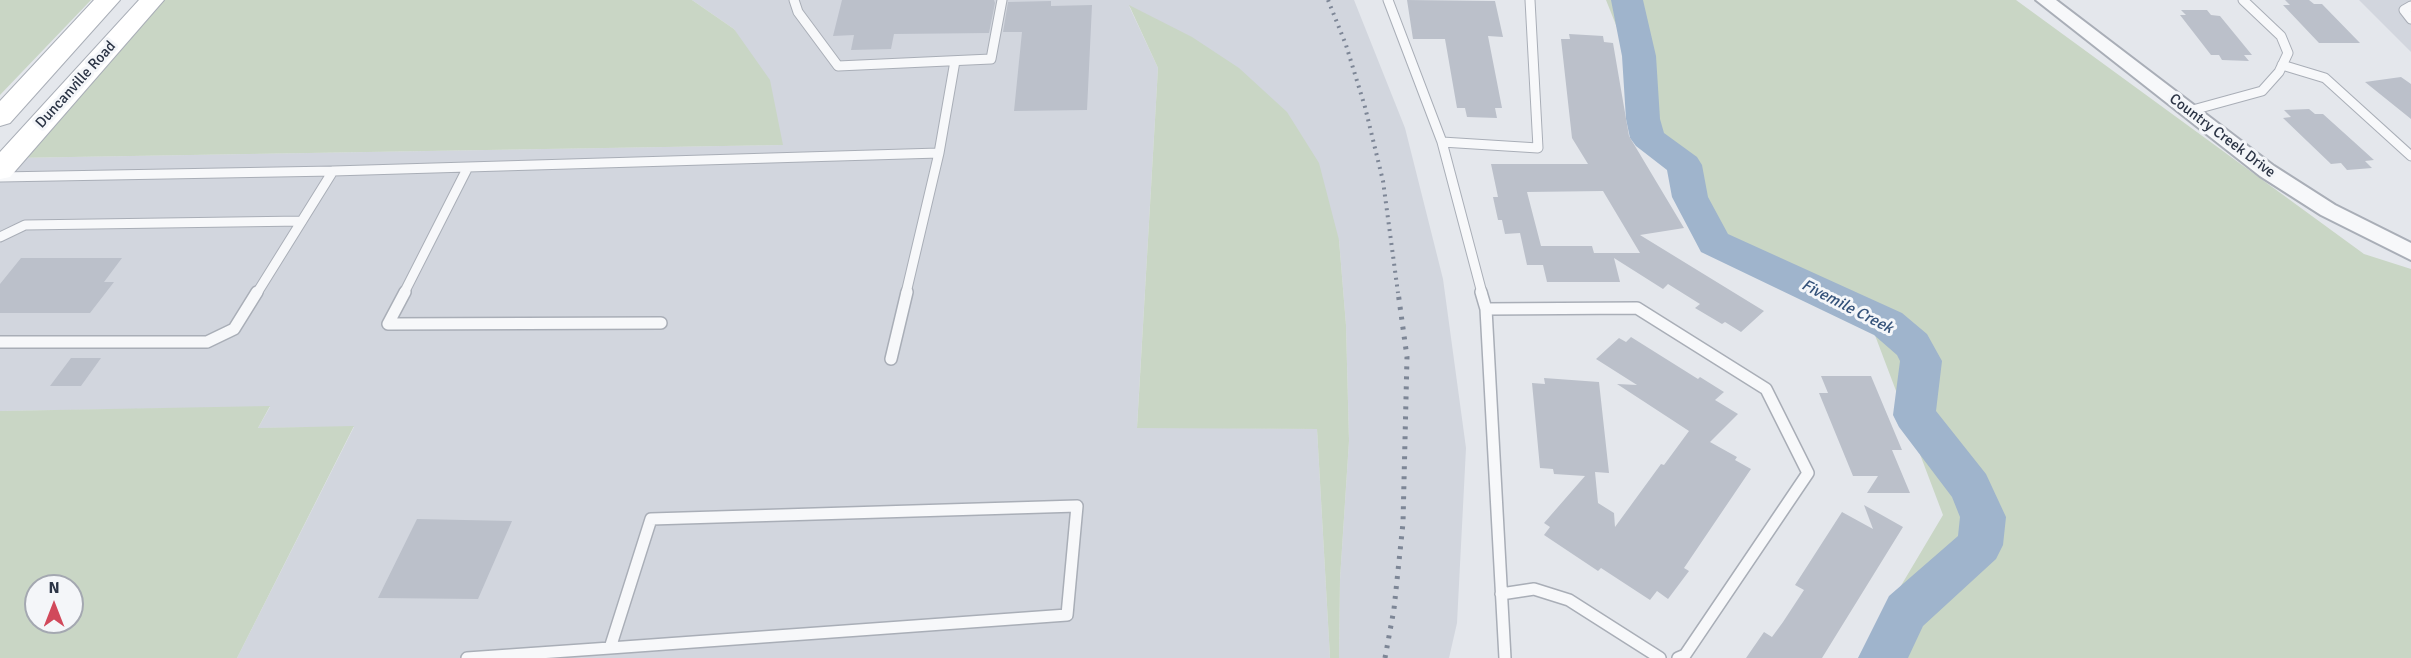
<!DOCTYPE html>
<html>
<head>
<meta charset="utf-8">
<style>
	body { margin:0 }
	#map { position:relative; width:2411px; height:658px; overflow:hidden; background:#e4e7ec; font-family:Signika,sans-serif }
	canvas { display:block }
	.north { position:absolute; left:24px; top:574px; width:60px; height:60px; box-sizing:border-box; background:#f4f6f9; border:2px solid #a4a8b1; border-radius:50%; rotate:0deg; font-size:16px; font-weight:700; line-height:24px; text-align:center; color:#2b3445 }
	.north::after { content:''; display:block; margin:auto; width:21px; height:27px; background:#d1495b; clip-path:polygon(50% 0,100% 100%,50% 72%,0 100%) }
</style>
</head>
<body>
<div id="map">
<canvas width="2411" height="658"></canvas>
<div class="north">N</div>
</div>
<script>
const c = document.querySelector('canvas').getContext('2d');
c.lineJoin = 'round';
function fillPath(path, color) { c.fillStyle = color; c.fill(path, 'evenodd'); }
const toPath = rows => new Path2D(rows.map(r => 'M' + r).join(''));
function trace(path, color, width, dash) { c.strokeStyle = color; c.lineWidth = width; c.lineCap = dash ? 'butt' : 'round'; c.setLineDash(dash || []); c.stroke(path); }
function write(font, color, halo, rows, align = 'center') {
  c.font = font + ' Signika,sans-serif'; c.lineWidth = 6; c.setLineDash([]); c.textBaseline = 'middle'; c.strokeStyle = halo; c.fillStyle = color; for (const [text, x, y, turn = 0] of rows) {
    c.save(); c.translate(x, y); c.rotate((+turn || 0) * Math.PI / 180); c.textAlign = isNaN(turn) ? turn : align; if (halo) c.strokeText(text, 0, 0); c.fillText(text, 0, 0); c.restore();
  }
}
const built = toPath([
	[692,0,1354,0,1405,128,1443,279,1466,448,1457,623,1449,658,1339,658,1340,579,1349,441,1346,325,1339,240,1129,6,1158,68,1137,427,1317,429,1330,658,237,658,354,427,258,428,270,407,0,411,0,172,12,158,782,145,734,29],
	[2359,0,2411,0,2411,52]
]);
const green = toPath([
	[0,0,91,0,0,95],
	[163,0,692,0,734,29,770,80,783,145,12,158],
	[1606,0,2016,0,2364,254,2411,269,2411,658,1858,658,1943,515,1873,330,1704,245],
	[1129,5,1192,37,1239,68,1287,112,1319,163,1339,240,1346,325,1349,441,1340,579,1339,658,1330,658,1317,429,1137,428,1158,68],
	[270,406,258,428,354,426,237,658,0,658,0,411],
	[36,586,72,586,72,622,36,622]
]);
const river = toPath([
	[1611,0,1643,0,1656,56,1660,119,1664,133,1697,157,1702,165,1708,197,1728,234,1902,313,1927,334,1942,361,1936,411,1986,474,2006,517,2003,545,1996,559,1923,626,1908,658,1858,658,1889,596,1958,536,1960,517,1952,497,1899,427,1893,415,1900,361,1897,355,1874,335,1701,252,1672,197,1667,170,1636,146,1630,138,1626,119,1622,56,1611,0]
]);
const building = toPath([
	[842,0,994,0,995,3,989,33,894,34,891,49,851,50,854,35,833,36],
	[1407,0,1495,1,1503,37,1488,36,1502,108,1495,108,1497,118,1467,117,1465,108,1457,108,1445,39,1413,39],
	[2285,0,2309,0,2314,4,2322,4,2360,43,2319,43,2283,5,2290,5],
	[1051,1,1051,6,1092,5,1087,110,1014,111,1022,32,1003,32,1008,2],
	[2181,10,2207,10,2211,15,2220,16,2252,55,2244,55,2249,61,2222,60,2219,55,2211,55,2180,15,2186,15],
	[1569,34,1603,36,1604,42,1613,43,1629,136,1684,228,1640,235,1764,311,1741,332,1725,322,1722,324,1695,308,1700,304,1668,284,1663,289,1614,258,1620,282,1547,282,1543,265,1527,265,1520,233,1505,234,1502,220,1498,220,1493,197,1498,197,1491,164,1588,164,1572,138,1561,39,1570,39],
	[1603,191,1640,253,1594,253,1592,246,1541,246,1527,192],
	[2401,77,2411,84,2411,119,2365,82],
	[2309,109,2315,114,2323,114,2353,141,2374,160,2365,161,2372,168,2347,170,2341,163,2331,164,2283,118,2291,117,2284,110],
	[21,258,122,258,104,282,114,282,90,313,0,313,0,284],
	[1631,337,1698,379,1700,377,1724,392,1715,400,1738,414,1710,442,1737,457,1735,460,1751,469,1684,568,1689,571,1668,599,1657,591,1650,600,1601,568,1598,571,1544,535,1550,527,1544,523,1585,476,1554,474,1553,469,1540,468,1532,383,1545,384,1544,378,1599,382,1609,473,1595,472,1598,503,1614,513,1615,527,1661,464,1664,465,1689,431,1617,384,1637,385,1596,359,1619,338,1626,342],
	[71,358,101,358,81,386,50,386],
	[1821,376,1871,376,1902,450,1892,450,1910,493,1867,493,1878,476,1853,476,1819,393,1828,393],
	[1864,505,1903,527,1822,658,1746,658,1764,632,1772,637,1783,622,1804,590,1795,585,1842,512,1873,529],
	[417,519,512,521,478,599,378,598]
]);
const laneFar1 = toPath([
	[794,0,798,12,838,66,991,59,1002,0],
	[1388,0,1442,142,1482,293],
	[2411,6,2404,10,2411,19],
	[2282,65,2325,78,2411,156],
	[2189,111,2262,91,2279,72,2288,53,2281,36,2243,0],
	[1442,142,1538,148,1530,0],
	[0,177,333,171,939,153,955,61],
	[0,237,25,225,302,221],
	[257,293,333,171],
	[404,293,468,167],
	[906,293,939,153]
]);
const lane = toPath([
	[405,292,388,324,661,323],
	[1481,292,1486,309,1505,658],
	[1486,309,1637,308,1766,389,1808,473,1685,655,1678,658],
	[0,342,207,342,234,329,257,292],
	[891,359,907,292],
	[1077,506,1067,615,610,648,651,519,1077,506],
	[1501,594,1534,589,1569,600,1660,658],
	[467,658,610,648]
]);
const street = toPath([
	[2036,0,2056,0,2274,166,2335,205,2411,243,2411,260,2321,215,2260,176,2036,0]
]);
const secondary = toPath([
	[94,0,120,0,10,123,0,126,0,101,94,0],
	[139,0,164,0,10,177,0,179,0,152,139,0]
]);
const railFar1 = toPath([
	[1328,0,1346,45,1365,107,1383,181,1398,293]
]);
const rail = toPath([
	[1385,658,1394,609,1403,523,1407,357,1398,292]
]);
const streetNames = [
	["Duncanville Road",76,85,-48],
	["Country Creek Drive",2222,136,37]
];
const waterNames = [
	["Fivemile Creek",1847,307,27]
];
fillPath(built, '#d2d6de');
fillPath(green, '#c9d6c5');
fillPath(river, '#9fb4cc');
fillPath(building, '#bbc0ca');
trace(laneFar1, '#a9aeb7', 11);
trace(lane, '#a9aeb7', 14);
trace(street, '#a9aeb7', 4);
trace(secondary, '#a9aeb7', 2);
trace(laneFar1, '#f7f8fa', 9);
trace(lane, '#f7f8fa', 11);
fillPath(street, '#f7f8fa');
fillPath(secondary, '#fff');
trace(railFar1, '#7d8696', 4, [2, 5]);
trace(rail, '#7d8696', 5, [3, 7]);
write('15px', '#2b3445', '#f4f6f9', streetNames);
write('italic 16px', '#34527a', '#f4f6f9', waterNames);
</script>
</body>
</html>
